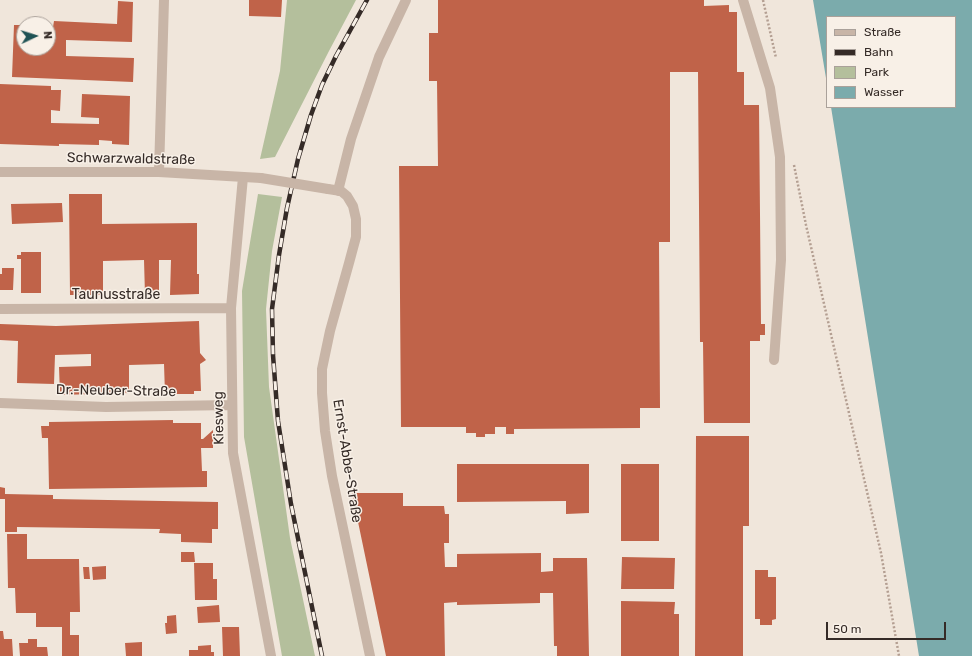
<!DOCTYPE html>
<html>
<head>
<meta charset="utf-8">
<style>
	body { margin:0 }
	#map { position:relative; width:972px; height:656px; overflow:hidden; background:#f0e6db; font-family:Rubik,sans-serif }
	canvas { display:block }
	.legend { position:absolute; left:826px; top:16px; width:130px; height:92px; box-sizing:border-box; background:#f8f0e7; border:1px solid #aaa19a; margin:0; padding:5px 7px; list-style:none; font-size:12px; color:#352b27 }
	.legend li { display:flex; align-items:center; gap:8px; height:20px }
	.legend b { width:20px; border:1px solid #aaa19a }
	.north { position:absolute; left:16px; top:16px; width:40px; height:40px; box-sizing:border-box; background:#f8f0e7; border:1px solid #aaa19a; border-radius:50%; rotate:86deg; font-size:11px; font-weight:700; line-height:16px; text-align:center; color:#352b27 }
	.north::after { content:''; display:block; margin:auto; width:14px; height:18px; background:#1f5254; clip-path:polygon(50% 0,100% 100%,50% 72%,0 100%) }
	.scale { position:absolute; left:826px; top:622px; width:120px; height:18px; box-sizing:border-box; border:2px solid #352b27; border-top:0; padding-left:5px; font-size:12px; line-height:14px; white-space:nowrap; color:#352b27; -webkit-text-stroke:3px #f8f0e7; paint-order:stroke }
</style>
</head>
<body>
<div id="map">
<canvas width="972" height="656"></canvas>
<ul class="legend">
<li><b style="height:5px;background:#c8b5a7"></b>Straße</li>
<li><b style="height:5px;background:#352b27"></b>Bahn</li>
<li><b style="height:11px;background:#b4bf9c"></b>Park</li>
<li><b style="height:11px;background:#7babac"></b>Wasser</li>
</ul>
<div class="north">N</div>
<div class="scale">50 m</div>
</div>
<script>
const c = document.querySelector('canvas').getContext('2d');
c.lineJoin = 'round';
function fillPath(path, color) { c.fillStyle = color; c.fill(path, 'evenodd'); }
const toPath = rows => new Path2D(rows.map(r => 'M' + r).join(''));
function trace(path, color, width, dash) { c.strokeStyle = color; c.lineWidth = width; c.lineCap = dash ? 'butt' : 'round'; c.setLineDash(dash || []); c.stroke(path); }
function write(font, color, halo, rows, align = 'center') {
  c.font = font + ' Rubik,sans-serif'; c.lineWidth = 3; c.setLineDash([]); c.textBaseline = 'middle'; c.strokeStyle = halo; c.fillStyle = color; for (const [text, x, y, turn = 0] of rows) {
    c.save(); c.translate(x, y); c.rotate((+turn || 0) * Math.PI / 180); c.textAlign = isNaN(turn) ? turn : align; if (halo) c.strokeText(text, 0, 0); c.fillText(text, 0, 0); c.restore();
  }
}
const green = toPath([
	[287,0,356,0,329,51,275,157,260,159,280,71],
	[258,194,282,197,272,251,266,309,269,387,290,538,315,656,282,656,244,437,242,291]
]);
const water = toPath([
	[813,0,972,0,972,656,919,656,831,107,955,107,955,17,827,17,827,84]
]);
const building = toPath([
	[249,0,282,0,281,17,249,16],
	[438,0,704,0,704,6,729,5,729,12,737,12,737,72,744,72,744,105,759,105,761,324,765,324,765,335,760,335,760,341,750,341,750,423,704,423,703,342,700,342,698,72,670,72,670,242,659,242,660,408,640,408,640,428,514,429,514,434,506,434,506,427,495,427,495,434,485,434,485,437,476,437,476,433,466,433,466,427,401,427,399,166,438,166,437,81,429,81,429,33,438,33],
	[118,1,133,2,132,42,66,40,66,56,134,58,133,82,12,77,14,25,24,25,24,48,48,48,48,26,53,27,54,21,117,24],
	[0,84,51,86,51,90,61,90,60,111,51,110,51,123,99,124,99,118,81,117,82,94,130,96,129,145,112,144,112,141,99,140,99,145,59,144,59,146,0,144],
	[69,194,102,194,102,224,197,223,197,274,199,274,199,294,170,295,171,260,159,260,159,295,145,295,144,260,103,261,103,295,70,295],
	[62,203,63,222,12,224,11,204],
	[21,252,41,252,41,293,21,293,21,259,17,259,17,255,21,255],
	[2,268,14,268,13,290,0,290,0,274,2,274],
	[199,321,200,353,206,360,200,364,201,391,194,391,194,394,165,394,164,364,129,365,129,393,60,395,59,367,91,366,91,354,55,355,54,384,17,383,18,341,0,340,0,324,56,326],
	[173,420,173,423,201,423,201,439,203,439,213,430,213,448,201,448,202,471,207,471,207,487,49,489,48,438,42,438,41,426,49,426,49,422],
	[696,436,749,436,749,526,743,526,743,656,695,656],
	[457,464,589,464,589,513,566,514,566,501,457,502],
	[621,464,659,464,659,541,621,541],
	[0,487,5,488,5,494,53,495,53,499,218,502,218,529,212,529,212,543,181,542,181,534,159,533,160,529,17,527,17,532,5,532,5,499,0,499],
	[352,493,403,493,403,506,444,506,445,514,449,514,449,543,444,543,445,567,457,567,457,554,541,553,541,572,553,571,553,558,587,558,589,656,557,656,557,646,554,646,553,593,540,593,540,603,457,605,457,602,444,603,445,656,386,656],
	[7,534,27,534,27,559,79,559,80,612,70,612,70,635,79,635,79,656,62,656,62,627,36,627,36,613,16,613,15,588,8,588],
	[181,552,194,552,195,562,181,562],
	[622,557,675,558,674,589,621,589],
	[194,563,213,563,213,579,217,579,217,600,195,600],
	[106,566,106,579,93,580,92,567],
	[83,567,89,567,90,579,84,579],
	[755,570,768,570,768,577,776,577,776,619,772,620,772,625,760,625,760,619,755,619],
	[621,601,675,602,674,614,679,614,679,656,621,656],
	[219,605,220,622,198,623,197,607],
	[176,615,177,633,166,634,165,623,167,623,167,616],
	[222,627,239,627,240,656,223,656],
	[0,631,3,631,4,639,12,639,13,656,0,656],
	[28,639,37,639,37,647,47,647,48,656,20,656,19,643,28,643],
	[142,642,142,656,126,656,125,643],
	[211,645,211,652,214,652,214,656,189,656,189,650,198,650,198,646]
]);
const path = toPath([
	[763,0,776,58],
	[794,165,806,225,881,553,899,656]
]);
const minor = toPath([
	[743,0,770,88,780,157,781,260,774,360],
	[0,172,159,172,261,178],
	[159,172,164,0],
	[243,177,231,308,233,453,271,656],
	[328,189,341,191,347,196,353,206,356,219,356,237,349,263,330,331,322,369,322,393,325,431,332,476,370,656],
	[338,191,351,139,379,57,406,0],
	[0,309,231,308],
	[0,403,106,407,232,405]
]);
const rail = toPath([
	[322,656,291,504,278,421,273,355,272,309,279,255,287,208,298,159,311,115,322,85,336,56,367,0]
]);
const minorBridge = toPath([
	[261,178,328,189]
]);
const streetNames = [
	["Schwarzwaldstraße",131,159,1],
	["Taunusstraße",116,295],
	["Dr.-Neuber-Straße",116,391,1],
	["Kiesweg",219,418,-91],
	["Ernst-Abbe-Straße",347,461,81]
];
fillPath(green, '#b4bf9c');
fillPath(water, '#7babac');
fillPath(building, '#c06349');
trace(path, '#b49f92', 2.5, [2, 2]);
trace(minor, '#c8b5a7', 10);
trace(rail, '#352b27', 4.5);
trace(rail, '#f8f0e7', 3, [9]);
trace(minorBridge, '#c8b5a7', 10);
write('14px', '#352b27', '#f8f0e7', streetNames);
</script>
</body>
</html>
